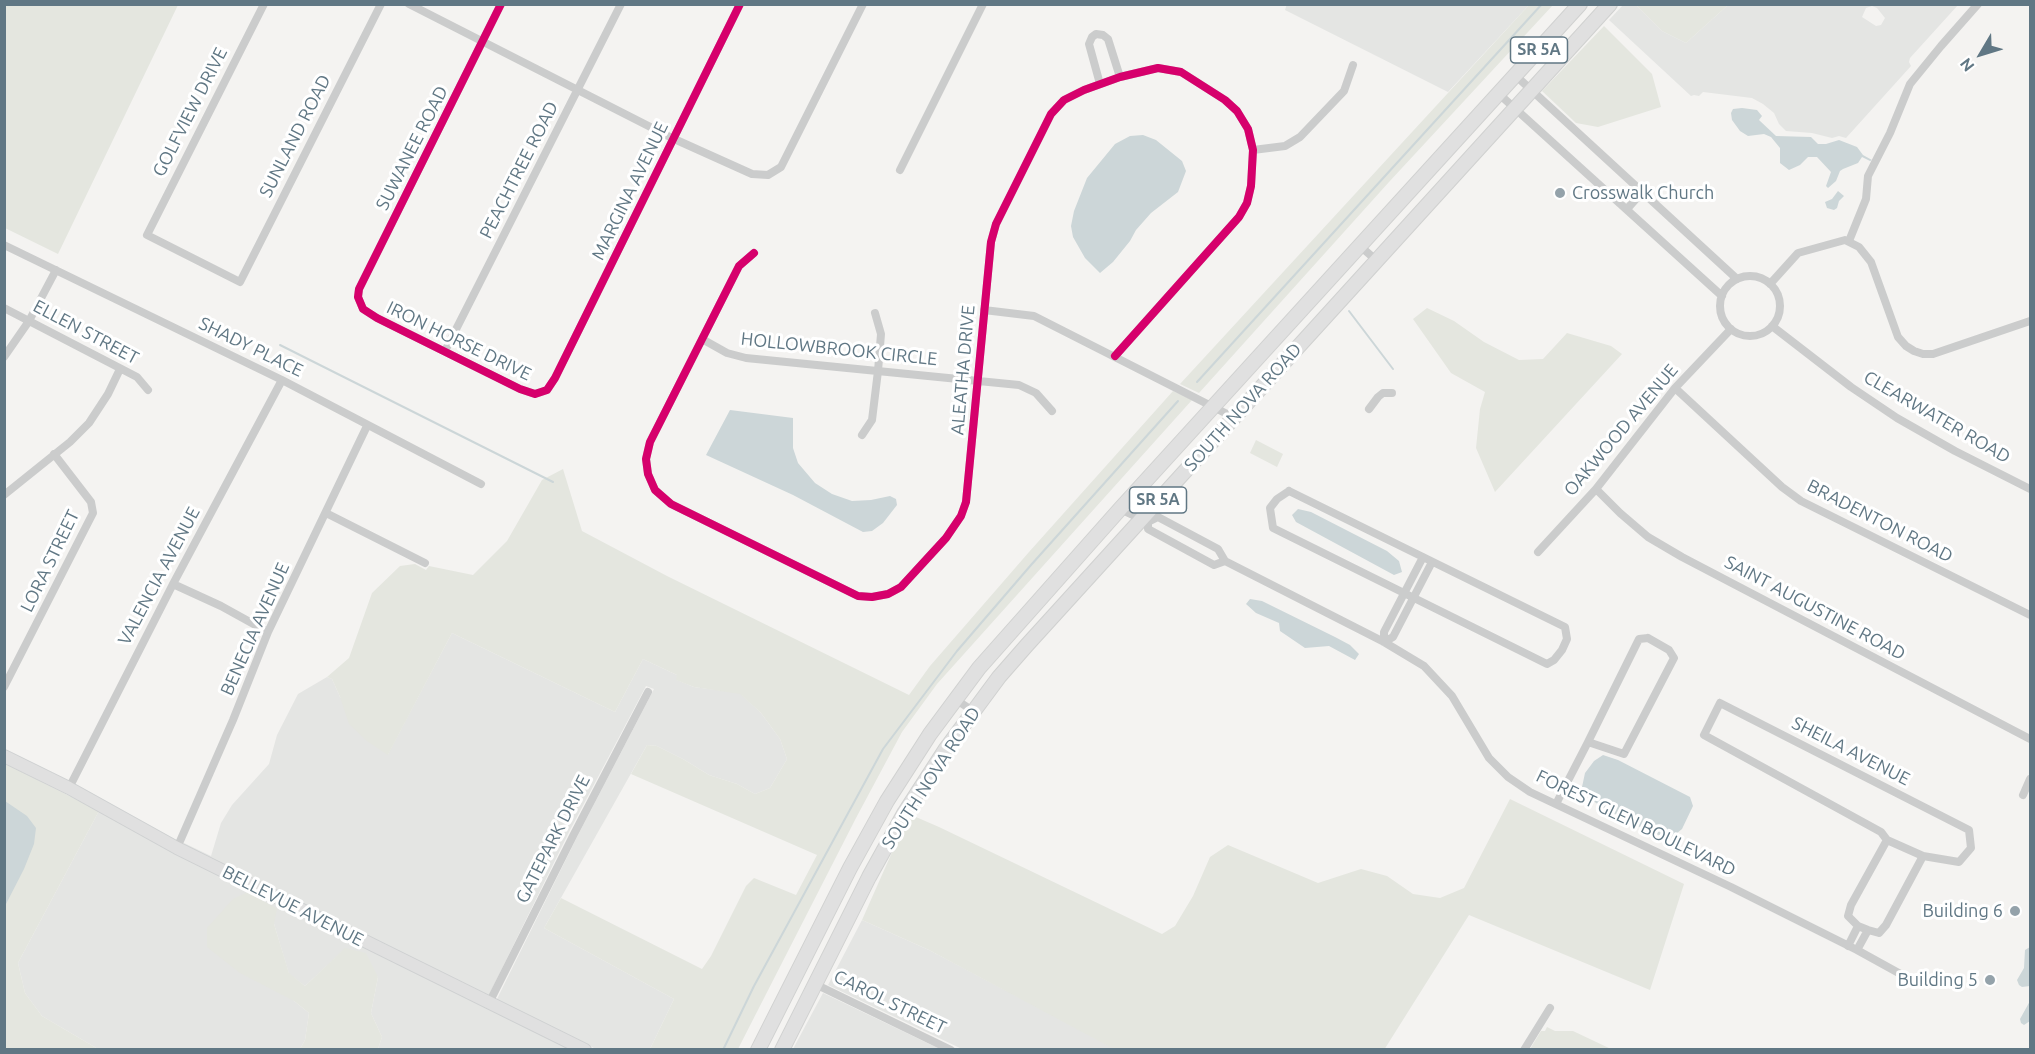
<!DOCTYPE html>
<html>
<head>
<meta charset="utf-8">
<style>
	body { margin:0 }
	#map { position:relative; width:2035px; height:1054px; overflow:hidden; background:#f4f3f1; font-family:Ubuntu,sans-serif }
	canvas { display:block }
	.frame { position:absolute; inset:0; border:6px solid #607784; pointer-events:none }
	.north { position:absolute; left:1951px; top:24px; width:60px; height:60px; -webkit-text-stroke:4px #fff; paint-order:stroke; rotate:232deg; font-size:16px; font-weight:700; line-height:24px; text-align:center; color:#607784 }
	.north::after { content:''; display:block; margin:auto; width:21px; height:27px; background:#607784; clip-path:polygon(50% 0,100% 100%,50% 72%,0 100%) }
</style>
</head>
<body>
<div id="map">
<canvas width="2035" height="1054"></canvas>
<div class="frame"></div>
<div class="north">N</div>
</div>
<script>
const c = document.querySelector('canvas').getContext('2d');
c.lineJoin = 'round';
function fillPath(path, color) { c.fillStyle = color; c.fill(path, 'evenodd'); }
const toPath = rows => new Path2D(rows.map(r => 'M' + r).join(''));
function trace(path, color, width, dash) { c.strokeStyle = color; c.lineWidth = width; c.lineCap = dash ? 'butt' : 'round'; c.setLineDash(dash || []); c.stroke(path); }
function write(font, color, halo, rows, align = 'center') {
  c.font = font + ' Ubuntu,sans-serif'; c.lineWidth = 6; c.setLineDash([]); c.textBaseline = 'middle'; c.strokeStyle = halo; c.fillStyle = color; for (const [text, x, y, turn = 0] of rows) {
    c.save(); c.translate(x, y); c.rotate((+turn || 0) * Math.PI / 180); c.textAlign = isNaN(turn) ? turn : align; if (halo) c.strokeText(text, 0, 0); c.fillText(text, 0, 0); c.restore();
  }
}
const built = toPath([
	[1287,4,1529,5,1448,92,1285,10],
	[1623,5,1636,5,1662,31,1686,43,1728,5,1958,5,1910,58,1909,62,1911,66,1846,138,1839,136,1832,138,1812,133,1786,131,1779,124,1774,113,1763,104,1752,98,1703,92,1699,96,1694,95,1691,96,1609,20],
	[1872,6,1877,8,1885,18,1881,25,1876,26,1862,17,1866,8],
	[452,633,615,712,643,659,677,675,677,680,694,687,740,693,761,713,780,739,787,759,770,788,755,794,737,784,709,775,683,759,657,746,647,745,544,928,674,999,650,1049,596,1049,496,1001,578,835,654,689,646,686,569,832,488,997,183,845,184,843,211,856,221,823,232,805,269,764,277,735,298,694,327,677,332,679,340,697,388,754],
	[99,811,566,1045,564,1050,378,1049,382,1037,371,1013,378,977,345,949,305,986,289,974,274,924,248,892,294,1001,309,1013,305,1040,300,1049,98,1049,42,1016,25,993,18,963],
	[862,920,929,950,1115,1048,962,1049,828,985],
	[823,993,940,1049,793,1049]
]);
const green = toPath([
	[4,5,178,5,58,254,5,228],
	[1529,5,1553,5,1389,182,1199,393,1180,384],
	[1636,5,1728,5,1686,43,1662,31],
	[1604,26,1652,74,1661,107,1598,127,1576,123,1542,91],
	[1427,308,1454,321,1484,342,1519,360,1543,359,1567,333,1611,346,1622,354,1495,492,1476,448,1480,409,1485,392,1451,373,1413,319],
	[1173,391,1192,400,937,684,902,732,856,818,738,1049,650,1049,674,999,544,928,561,898,702,969,711,956,746,886,754,878,796,895,817,855,631,774,647,745,657,746,683,759,709,775,737,784,755,794,770,788,787,759,780,739,761,713,740,694,694,687,676,680,677,675,643,659,615,712,452,633,388,755,367,741,349,724,340,697,332,679,327,677,349,658,372,593,400,566,415,564,426,570,429,566,473,575,507,541,542,480,563,469,582,531,667,576,909,695,930,666,1029,552],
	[1256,440,1283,454,1277,467,1250,453],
	[4,763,99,811,18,963,25,993,42,1016,98,1049,5,1049],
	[1510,799,1684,884,1650,990,1469,915,1384,1050,1114,1049,929,950,862,920,909,814,939,827,1162,934,1175,926,1193,896,1210,857,1228,845,1318,883,1361,869,1387,876,1413,894,1440,898,1464,888],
	[248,892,277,909,274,924,289,973,305,986,345,948,366,953,378,977,371,1013,382,1037,378,1049,300,1049,305,1040,309,1013,294,1001,240,973,207,947,207,928,233,899],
	[1547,1027,1555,1031,1573,1031,1611,1049,1530,1049,1541,1031,1545,1031]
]);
const water = toPath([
	[1742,108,1757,110,1762,116,1759,120,1776,136,1811,137,1818,144,1826,144,1839,140,1857,147,1863,155,1872,160,1870,161,1862,157,1858,163,1843,169,1840,171,1836,181,1828,188,1826,186,1831,172,1817,157,1808,157,1800,165,1789,170,1780,163,1780,148,1771,137,1764,134,1748,136,1740,131,1732,120,1731,113,1733,109],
	[1143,135,1156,140,1182,161,1186,171,1178,192,1151,213,1136,230,1130,241,1113,262,1100,273,1085,258,1073,237,1071,226,1074,211,1087,178,1115,144,1130,136],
	[1838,191,1844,196,1839,201,1837,208,1834,210,1827,208,1825,202,1832,199],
	[730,410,793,418,793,448,798,463,815,483,832,494,852,501,871,500,890,496,896,499,897,505,883,523,872,531,863,532,793,495,706,455],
	[1298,509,1311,512,1387,551,1399,561,1402,572,1394,575,1296,522,1292,515],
	[1250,599,1262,601,1335,637,1350,645,1359,654,1355,660,1329,646,1305,648,1280,631,1279,623,1256,613,1246,604],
	[1603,755,1618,760,1690,797,1693,806,1682,829,1671,838,1651,833,1602,807,1586,796,1582,787,1585,773,1594,761],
	[5,801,27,816,36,828,34,844,24,869,5,906],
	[2030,947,2030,986,2022,987,2019,985,2017,980,2024,968,2025,950],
	[2030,1001,2030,1021,2024,1025,2021,1023,2020,1019]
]);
const stream = toPath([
	[1349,311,1393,369],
	[280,345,553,482],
	[1197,382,1542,4],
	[723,1050,754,986,883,749,957,651,1031,565,1178,401]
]);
const street = toPath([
	[264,4,147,235,240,282,381,4],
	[409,4,672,138,752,174,768,175,781,167,863,4],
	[501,4,359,289,358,297,363,309,377,318,520,389,535,394,547,390,555,378,740,4],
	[1515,75,1737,279],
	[1100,84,1089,44,1092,37,1096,34,1103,35,1108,39,1120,77],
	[1499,94,1722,296],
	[1253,150,1285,146,1300,137,1344,91,1353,65],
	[900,170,983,4],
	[1627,209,1643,191],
	[1849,241,1866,199,1868,176,1890,133,1910,84,1941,46,1978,4],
	[4,245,282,380,481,484],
	[1360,246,1376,260],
	[754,253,739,266,650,442,646,459,648,474,655,490,671,504,858,596,872,597,888,594,901,587,946,538,961,516,966,502,991,242,996,224,1051,114,1064,100,1084,90,1120,77,1158,68,1181,72,1225,100,1237,111,1248,129,1253,150,1251,186,1247,203,1239,217,1115,356],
	'1720 306a30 30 0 1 1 60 0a30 30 0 1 1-60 0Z',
	[1770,284,1798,253,1845,240,1859,247,1871,262,1898,337,1906,346,1914,351,1923,354,1933,354,2030,321],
	[4,308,137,377,148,390],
	[984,310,1034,316,1233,417],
	[1772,326,1851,387,1897,418,1955,451,2030,489],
	[702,339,727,353,746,358,1019,385,1036,393,1052,411],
	[445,351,621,4],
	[4,357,29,321,56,270],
	[1675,388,1782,487,1801,501,2030,615],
	[1369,409,1378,397,1383,393,1392,393],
	[862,435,872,420,878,371,881,334,875,313],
	[1596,489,1620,513,1648,537,1682,557,2030,739],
	[1289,491,1565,627,1567,639,1562,650,1554,660,1547,664,1273,528,1270,508,1277,499,1289,491],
	[4,495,70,442,89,423,108,394,120,369],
	[1120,509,1145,521],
	[326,513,425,563],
	[1158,517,1218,549,1225,561,1214,565,1148,529,1148,522,1158,517],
	[1538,552,1596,489,1675,388,1731,329],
	[1423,557,1384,632,1384,642,1393,637,1432,562],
	[1225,561,1384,642,1424,666,1452,696,1489,758,1508,777,1530,792,1731,887,1857,950,1915,982],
	[173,584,221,606,268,632],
	[1648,638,1669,650,1674,658,1624,754,1588,742,1639,639,1648,638],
	[4,687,93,513,91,502,54,454],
	[955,699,973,711],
	[1720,703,1969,830,1971,848,1959,862,1923,856,1887,840,1881,832,1704,735,1720,703],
	[69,788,173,584,282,380],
	[2023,795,2030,779],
	[1556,804,1588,742],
	[1887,840,1851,905,1848,916,1858,926,1868,930,1879,933,1886,925,1923,856],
	[177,848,233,720,268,632,367,426],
	[1848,946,1858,926],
	[1857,950,1868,930],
	[815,984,951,1050],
	[489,1003,574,834,648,692],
	[1524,1050,1550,1008]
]);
const secondary = toPath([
	[4,756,69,788,177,848,585,1050]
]);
const primary = toPath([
	[758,1050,850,868,887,801,930,734,979,668,1120,509,1580,4],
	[782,1050,869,877,905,812,945,750,999,677,1027,645,1610,4]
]);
const cycleway = toPath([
	[501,4,359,289,358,297,363,309,377,318,520,389,535,394,547,390,555,378,740,4],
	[754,253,739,266,650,442,646,459,648,474,655,490,671,504,858,596,872,597,888,594,901,587,946,538,961,516,966,502,991,242,996,224,1051,114,1064,100,1084,90,1120,77,1158,68,1181,72,1225,100,1237,111,1248,129,1253,150,1251,186,1247,203,1239,217,1115,356]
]);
const markers = [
	[1560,193,6,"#94a2aa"],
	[2015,911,6,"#94a2aa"],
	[1990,980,6,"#94a2aa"]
];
const shields = [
	[1539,50,57],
	[1158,500,57]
];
const shieldNames = [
	["SR 5A",1539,50],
	["SR 5A",1158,500]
];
const streetNames = [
	["GOLFVIEW DRIVE",190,112,-63],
	["SUNLAND ROAD",295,136,-63],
	["SUWANEE ROAD",412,148,-63],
	["PEACHTREE ROAD",519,170,-63],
	["MARGINA AVENUE",630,191,-64],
	["ELLEN STREET",86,332,28],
	["IRON HORSE DRIVE",459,341,26],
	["SHADY PLACE",251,347,26],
	["HOLLOWBROOK CIRCLE",839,349,6],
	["ALEATHA DRIVE",963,370,-85],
	["SOUTH NOVA ROAD",1243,407,-48],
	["CLEARWATER ROAD",1937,417,30],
	["OAKWOOD AVENUE",1621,430,-50],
	["BRADENTON ROAD",1880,521,27],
	["LORA STREET",50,561,-64],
	["VALENCIA AVENUE",159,576,-62],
	["SAINT AUGUSTINE ROAD",1815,608,28],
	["BENECIA AVENUE",255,629,-66],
	["SHEILA AVENUE",1851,751,27],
	["SOUTH NOVA ROAD",931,778,-57],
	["FOREST GLEN BOULEVARD",1636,823,26],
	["GATEPARK DRIVE",553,839,-63],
	["BELLEVUE AVENUE",293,906,27],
	["CAROL STREET",890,1002,26]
];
const poiNames = [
	["Crosswalk Church",1572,193,"left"],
	["Building 6",2003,911],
	["Building 5",1978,980]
];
fillPath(built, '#e4e5e3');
fillPath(green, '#e4e6df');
fillPath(water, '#ccd6d8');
trace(stream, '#ccd6d8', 2);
trace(secondary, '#ced0d1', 14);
trace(primary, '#d0d1d0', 16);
trace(street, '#cbcccc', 8);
trace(secondary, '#e0e0e0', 12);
trace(primary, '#e0e0e0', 14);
trace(cycleway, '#d6006c', 8);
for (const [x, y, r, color] of markers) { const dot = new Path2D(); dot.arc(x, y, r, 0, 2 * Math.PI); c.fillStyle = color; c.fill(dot); trace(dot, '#fff', 2); }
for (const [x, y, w] of shields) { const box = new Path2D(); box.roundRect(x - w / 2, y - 13, w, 26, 4.5); c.fillStyle = '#fff'; c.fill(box); trace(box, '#607784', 1.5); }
write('bold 16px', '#607784', null, shieldNames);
write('18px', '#607784', '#fff', streetNames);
write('18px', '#607784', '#fff', poiNames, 'right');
</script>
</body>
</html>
